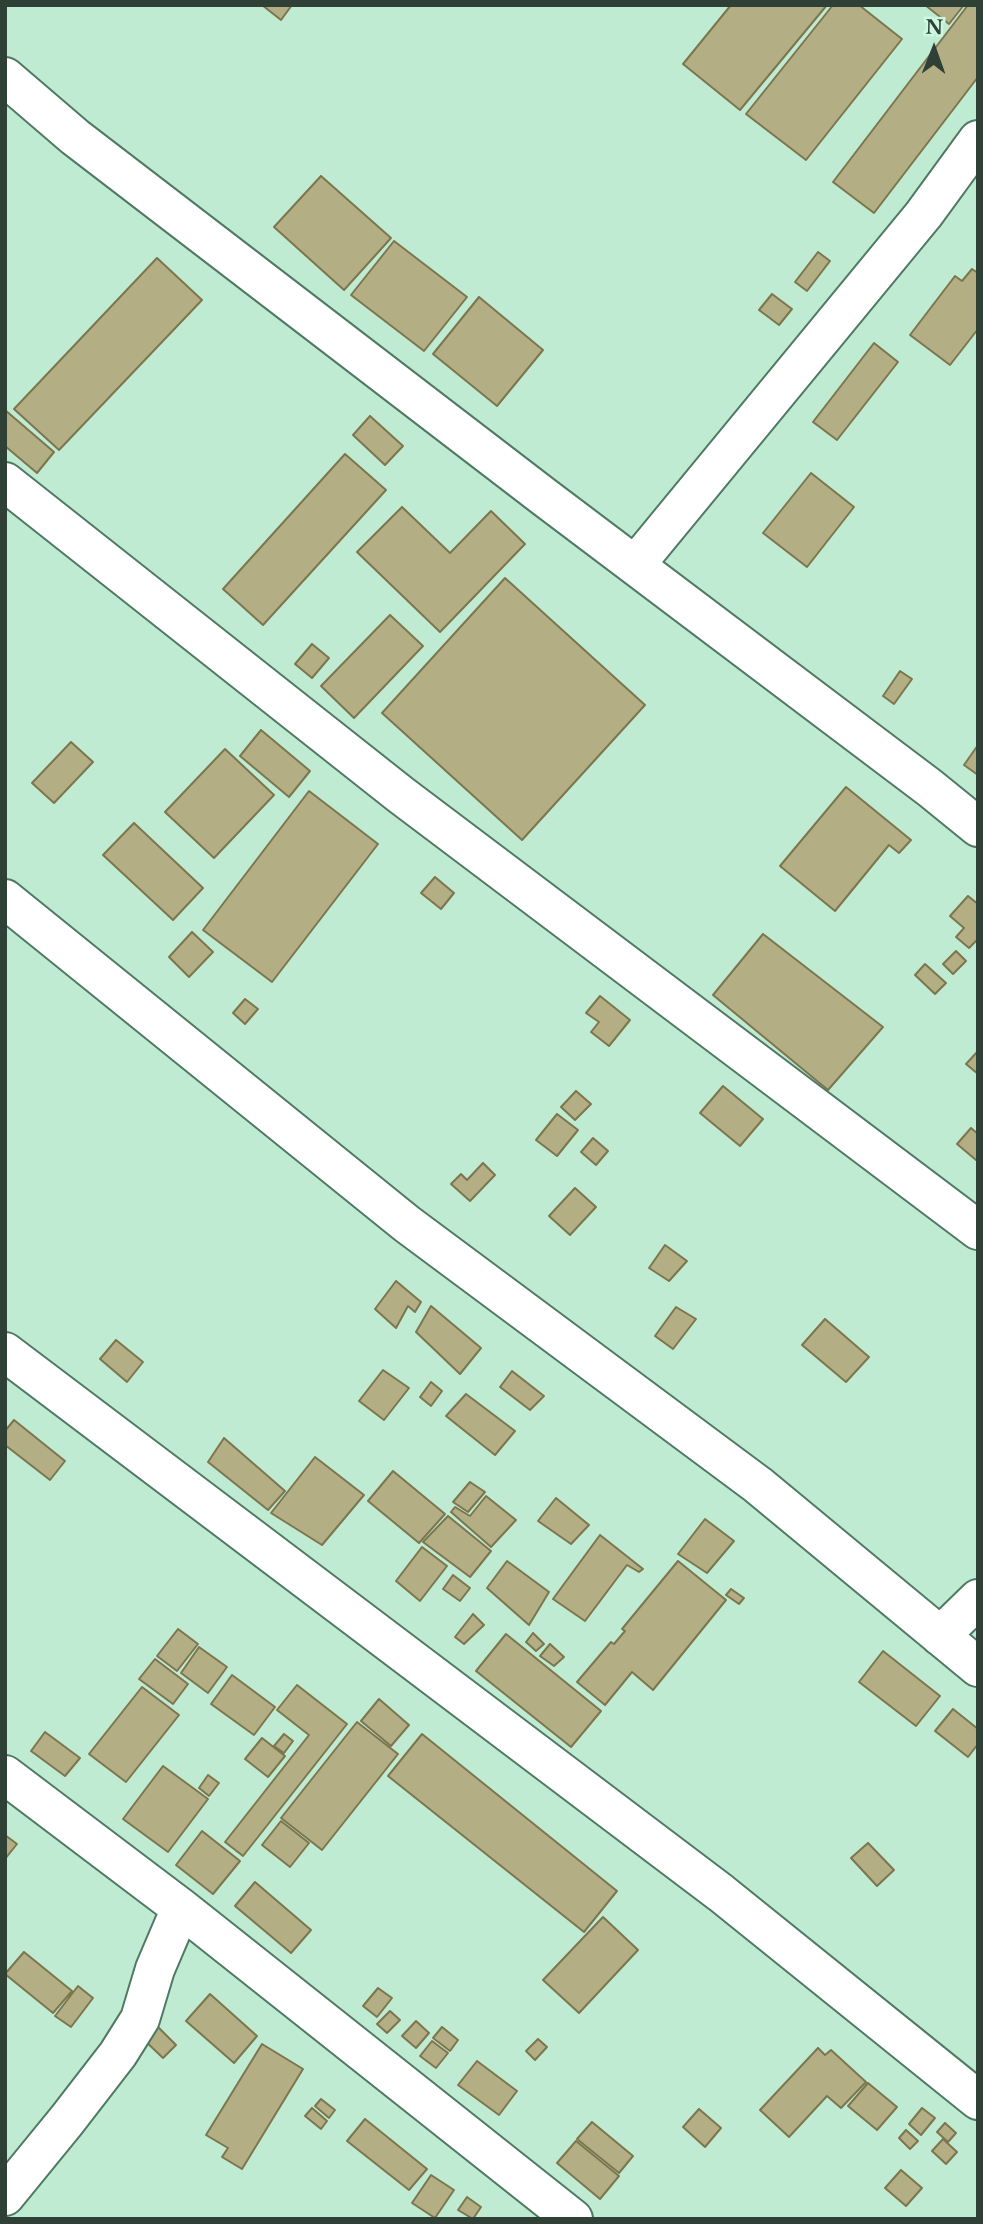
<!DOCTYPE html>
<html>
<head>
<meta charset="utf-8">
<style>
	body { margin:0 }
	#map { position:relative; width:983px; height:2224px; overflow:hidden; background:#bfebd2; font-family:"Libre Baskerville",serif }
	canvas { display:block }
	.frame { position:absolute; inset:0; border:7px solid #2f4137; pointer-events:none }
	.north { position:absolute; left:899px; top:14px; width:70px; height:70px; -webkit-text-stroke:5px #ccf8df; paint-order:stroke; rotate:1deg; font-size:19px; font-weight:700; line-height:28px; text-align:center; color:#2f4137 }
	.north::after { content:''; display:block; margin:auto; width:24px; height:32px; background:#2f4137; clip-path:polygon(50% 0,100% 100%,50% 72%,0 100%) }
</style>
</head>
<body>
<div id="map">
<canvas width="983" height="2224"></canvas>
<div class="frame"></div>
<div class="north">N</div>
</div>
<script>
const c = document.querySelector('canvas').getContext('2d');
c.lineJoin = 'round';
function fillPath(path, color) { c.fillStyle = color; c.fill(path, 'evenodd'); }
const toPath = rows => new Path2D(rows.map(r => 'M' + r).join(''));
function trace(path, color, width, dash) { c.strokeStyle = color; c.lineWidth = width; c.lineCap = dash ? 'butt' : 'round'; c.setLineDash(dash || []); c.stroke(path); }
const building = toPath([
	[262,5,292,5,281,20,262,5],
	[731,5,827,5,740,110,683,64,731,5],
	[833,5,859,5,902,39,806,160,746,114,833,5],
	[925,5,964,5,949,24,925,5],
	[968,5,978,5,978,77,874,213,833,182,968,5],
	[321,176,391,238,344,290,274,227,321,176],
	[394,241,467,297,424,351,351,295,394,241],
	[818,252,830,261,807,291,795,282,818,252],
	[157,258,202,300,59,450,14,409,157,258],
	[972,269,978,273,978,329,950,365,910,335,955,276,962,281,972,269],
	[772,294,792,309,779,325,759,310,772,294],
	[479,297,543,350,497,406,433,354,479,297],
	[874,343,898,362,837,440,813,422,874,343],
	[5,410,54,452,37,473,5,446,5,410],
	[370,416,403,446,385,465,353,435,370,416],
	[345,454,386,490,263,625,223,589,345,454],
	[811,473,854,507,807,567,763,533,811,473],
	[402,507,450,553,491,511,525,544,440,632,357,552,402,507],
	[505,578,645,705,522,840,382,713,505,578],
	[390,615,423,646,354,718,321,686,390,615],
	[312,644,329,658,312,678,295,664,312,644],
	[900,671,912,679,894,704,883,696,900,671],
	[261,730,310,771,289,797,240,756,261,730],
	[71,742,93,762,54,803,32,783,71,742],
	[978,745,978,775,964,765,978,745],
	[225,749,274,795,214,858,165,812,225,749],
	[846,787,911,840,899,853,889,845,835,911,780,866,846,787],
	[309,791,378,844,272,982,203,930,309,791],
	[134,823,203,888,173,920,103,855,134,823],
	[435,877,454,893,441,909,421,893,435,877],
	[968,896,978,904,978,939,969,948,956,937,964,928,950,916,968,896],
	[192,932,213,952,189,977,169,957,192,932],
	[763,934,883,1027,828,1090,713,995,763,934],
	[956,951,966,961,953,974,943,964,956,951],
	[925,964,946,983,935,994,915,975,925,964],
	[600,996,630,1020,609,1046,591,1032,599,1022,586,1013,600,996],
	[245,999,258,1009,245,1024,233,1013,245,999],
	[978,1051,978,1074,966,1064,978,1051],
	[723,1086,763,1119,740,1146,700,1113,723,1086],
	[576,1091,591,1104,575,1120,561,1107,576,1091],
	[557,1114,578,1130,557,1156,536,1140,557,1114],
	[971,1128,978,1134,978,1158,976,1160,957,1144,971,1128],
	[593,1138,608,1151,596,1165,581,1152,593,1138],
	[483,1163,495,1175,470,1201,451,1184,461,1174,467,1180,483,1163],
	[575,1188,596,1207,570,1235,549,1216,575,1188],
	[665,1245,687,1261,669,1281,649,1268,665,1245],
	[396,1281,421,1302,415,1312,408,1306,396,1328,375,1309,396,1281],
	[431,1306,481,1348,460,1374,416,1332,431,1306],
	[676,1307,696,1319,673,1349,655,1336,676,1307],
	[825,1319,869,1357,846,1382,802,1345,825,1319],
	[116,1340,143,1362,127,1382,100,1359,116,1340],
	[383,1370,409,1388,384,1420,359,1401,383,1370],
	[512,1371,544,1396,530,1410,500,1387,512,1371],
	[431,1382,442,1391,431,1406,420,1397,431,1382],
	[466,1394,515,1431,495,1455,446,1416,466,1394],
	[14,1420,65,1461,50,1480,5,1445,5,1431,14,1420],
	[224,1438,285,1491,268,1510,208,1462,224,1438],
	[315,1457,364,1495,322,1545,271,1513,315,1457],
	[393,1471,445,1514,419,1543,368,1501,393,1471],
	[470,1482,485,1492,468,1512,453,1502,470,1482],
	[486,1496,516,1520,491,1547,451,1512,455,1507,470,1516,486,1496],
	[556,1498,589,1525,571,1544,538,1521,556,1498],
	[448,1516,491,1551,470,1577,423,1542,448,1516],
	[705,1519,734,1541,707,1573,678,1554,705,1519],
	[600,1535,643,1569,639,1572,627,1565,585,1621,553,1599,600,1535],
	[422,1547,447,1566,420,1601,396,1581,422,1547],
	[507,1561,549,1592,529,1625,487,1588,507,1561],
	[678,1561,726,1600,653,1690,632,1672,605,1705,577,1682,611,1642,614,1644,625,1631,622,1629,678,1561],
	[453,1575,470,1588,460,1601,443,1589,453,1575],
	[731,1589,744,1598,739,1604,726,1595,731,1589],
	[473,1614,484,1625,464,1644,455,1637,473,1614],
	[178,1629,198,1644,177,1671,157,1656,178,1629],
	[533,1633,544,1644,536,1651,526,1642,533,1633],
	[506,1634,601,1711,571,1747,476,1671,506,1634],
	[550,1644,564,1657,554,1666,540,1656,550,1644],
	[199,1647,227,1667,208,1693,181,1673,199,1647],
	[883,1651,940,1696,916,1726,859,1682,883,1651],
	[155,1659,188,1684,173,1704,139,1679,155,1659],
	[232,1675,275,1707,254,1735,211,1704,232,1675],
	[297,1685,347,1724,243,1856,225,1842,309,1735,277,1710,297,1685],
	[142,1687,179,1715,126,1782,89,1754,142,1687],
	[379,1699,409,1725,391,1746,361,1721,379,1699],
	[953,1709,978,1729,978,1744,968,1757,935,1731,953,1709],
	[357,1722,398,1754,322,1850,281,1818,357,1722],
	[45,1732,80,1758,65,1776,31,1751,45,1732],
	[284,1734,293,1741,284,1753,274,1746,284,1734],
	[422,1734,617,1891,584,1932,388,1776,422,1734],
	[262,1738,285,1756,268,1777,245,1759,262,1738],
	[163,1766,208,1799,168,1852,123,1819,163,1766],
	[208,1775,219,1783,209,1796,199,1788,208,1775],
	[281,1821,309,1843,290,1867,262,1845,281,1821],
	[202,1831,240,1861,213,1894,176,1865,202,1831],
	[5,1835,17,1844,5,1859,5,1835],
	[868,1843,894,1870,877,1886,851,1858,868,1843],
	[255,1882,311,1930,291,1953,235,1906,255,1882],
	[603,1917,638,1950,579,2013,543,1980,603,1917],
	[24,1952,72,1991,53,2013,5,1974,24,1952],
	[78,1986,93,1998,71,2027,55,2016,78,1986],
	[378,1988,392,1998,377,2017,363,2006,378,1988],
	[210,1994,257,2036,234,2063,186,2021,210,1994],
	[390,2011,400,2020,387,2033,377,2024,390,2011],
	[416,2021,429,2033,416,2048,402,2036,416,2021],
	[156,2025,176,2045,163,2058,142,2038,156,2025],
	[442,2027,458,2040,450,2051,433,2038,442,2027],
	[538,2039,547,2047,535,2060,526,2051,538,2039],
	[432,2041,448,2053,436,2068,420,2056,432,2041],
	[262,2044,303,2069,242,2169,222,2157,228,2148,206,2135,262,2044],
	[818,2048,825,2055,831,2050,866,2082,841,2108,827,2096,789,2137,760,2110,818,2048],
	[477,2061,517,2091,499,2115,458,2085,477,2061],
	[868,2083,897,2107,877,2130,848,2106,868,2083],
	[321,2099,335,2110,329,2118,315,2106,321,2099],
	[312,2108,327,2121,321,2129,305,2116,312,2108],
	[922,2108,935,2118,921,2135,909,2124,922,2108],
	[699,2109,721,2128,705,2147,683,2127,699,2109],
	[365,2119,427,2169,409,2190,347,2141,365,2119],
	[592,2122,633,2156,619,2173,577,2139,592,2122],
	[945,2123,956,2133,948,2142,937,2132,945,2123],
	[906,2130,918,2141,910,2149,899,2138,906,2130],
	[943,2139,957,2152,946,2164,932,2151,943,2139],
	[576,2141,619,2176,600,2199,557,2163,576,2141],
	[901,2170,922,2188,906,2206,885,2188,901,2170],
	[431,2175,454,2190,435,2218,412,2203,431,2175],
	[467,2197,481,2207,473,2219,458,2210,467,2197]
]);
const minor = toPath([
	[5,77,75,137,543,496,930,788,978,827],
	[5,482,401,795,978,1230],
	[636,564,924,214,978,140],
	[5,899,407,1224,758,1485,978,1667],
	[5,1352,721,1893,978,2100],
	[940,1636,978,1599],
	[5,1775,181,1908,573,2219],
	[5,2196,67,2120,118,2054,140,2019,155,1969,181,1908]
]);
fillPath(building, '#b4ae84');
trace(building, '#7c764e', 2);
trace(minor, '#507963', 42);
trace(minor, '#fff', 38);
</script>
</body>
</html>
